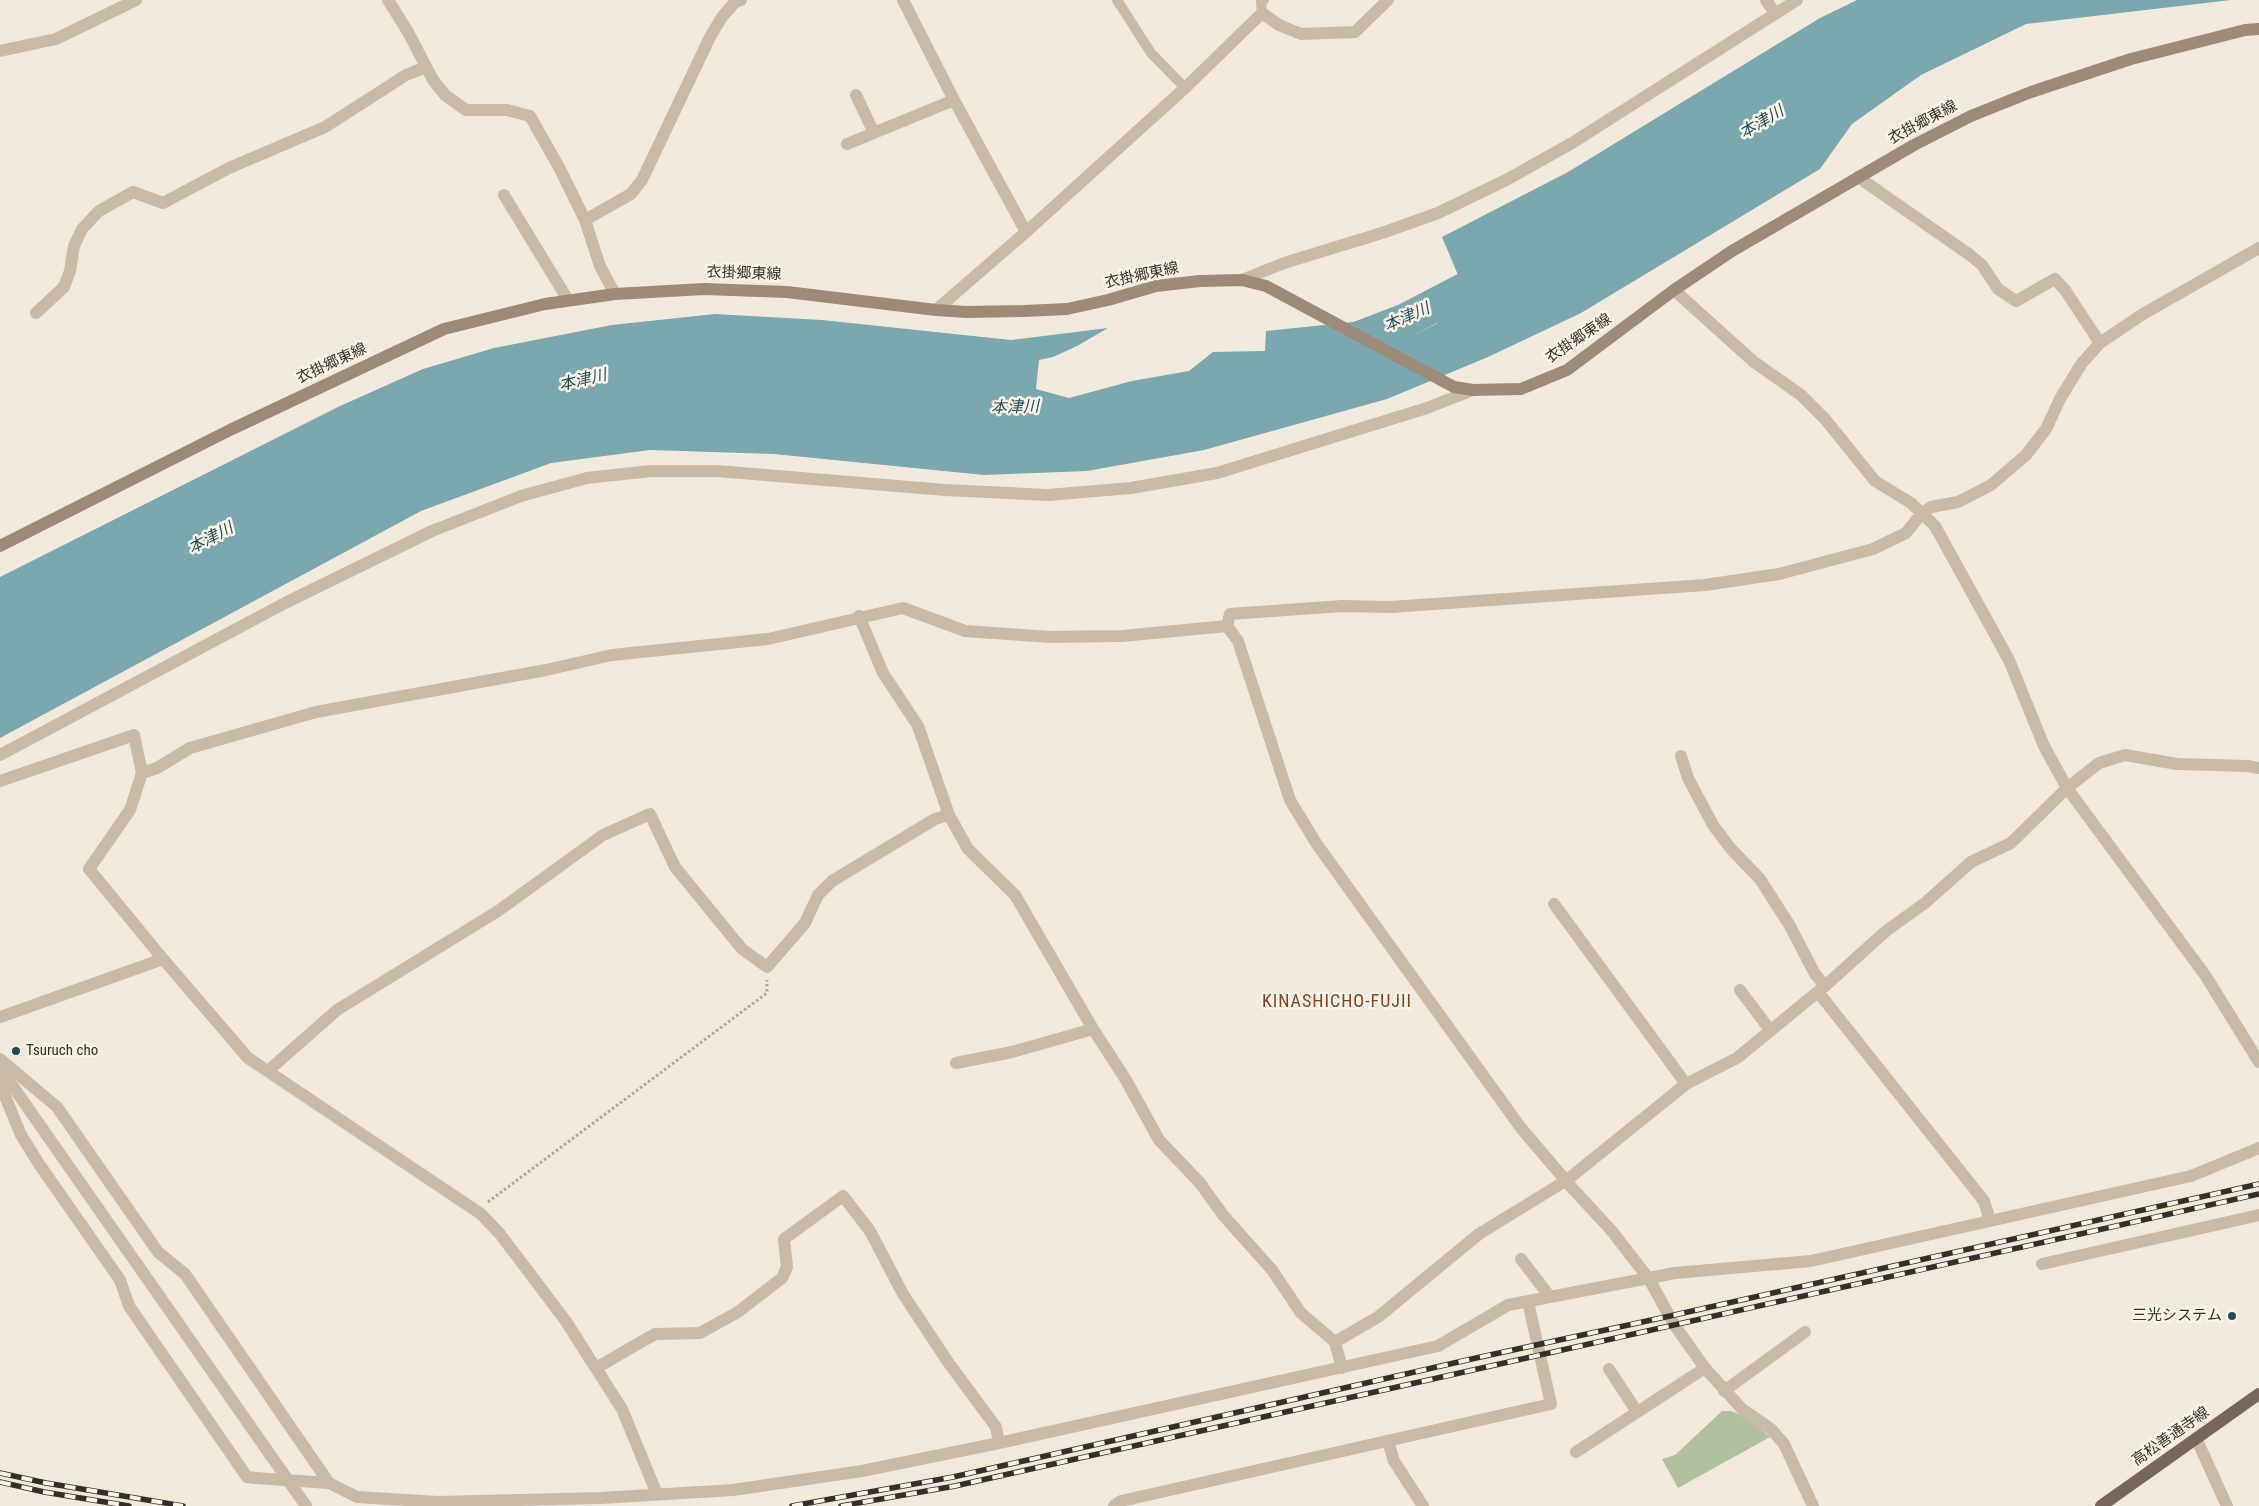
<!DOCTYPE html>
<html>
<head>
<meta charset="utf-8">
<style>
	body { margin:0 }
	canvas { display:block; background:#f1e9dc }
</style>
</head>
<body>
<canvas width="2259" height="1506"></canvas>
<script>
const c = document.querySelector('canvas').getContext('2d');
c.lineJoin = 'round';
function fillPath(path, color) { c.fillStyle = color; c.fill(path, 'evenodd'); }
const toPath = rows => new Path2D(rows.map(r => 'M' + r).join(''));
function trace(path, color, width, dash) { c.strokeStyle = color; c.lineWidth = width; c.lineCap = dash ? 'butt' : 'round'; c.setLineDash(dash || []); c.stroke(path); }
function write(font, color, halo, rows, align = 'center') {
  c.font = font + ' "Roboto Condensed","Noto Sans JP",sans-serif'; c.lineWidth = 5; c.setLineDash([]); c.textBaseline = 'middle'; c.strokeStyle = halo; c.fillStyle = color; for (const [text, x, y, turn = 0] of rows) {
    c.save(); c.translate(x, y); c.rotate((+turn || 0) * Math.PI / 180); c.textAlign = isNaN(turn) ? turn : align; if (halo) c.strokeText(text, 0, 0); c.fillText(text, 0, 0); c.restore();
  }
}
const green = toPath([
	[1722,1411,1731,1411,1747,1417,1770,1437,1678,1488,1662,1459,1675,1455]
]);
const water = toPath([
	[1857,0,2231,0,2026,24,1921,75,1852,124,1820,169,1581,313,1488,357,1387,399,1204,450,1087,471,984,475,774,454,650,450,551,463,421,511,0,738,0,577,340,406,423,369,494,348,612,325,715,314,822,320,1011,340,1108,328,1077,346,1053,357,1039,360,1036,389,1069,398,1132,381,1189,371,1213,352,1265,351,1266,331,1382,319,1407,338,1436,324,1462,298,1458,275,1442,237,1568,172,1820,18]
]);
const river = toPath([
	[1349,342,1404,321,1500,271]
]);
const path = toPath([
	[488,1202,767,993,767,980]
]);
const service = toPath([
	[1117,0,1151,53,1185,88],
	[1262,13,1261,2,1264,0]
]);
const minor = toPath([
	[388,0,408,32,433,80,445,95,466,110,507,110,530,116,560,169,585,220,600,266,615,294],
	[903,0,954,100,1026,232],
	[1766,0,1775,13],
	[0,51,56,39,136,0],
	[856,95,874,133],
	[847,144,954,100],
	[1858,177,1970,255,1982,265,1998,289,2016,301,2055,279,2065,290,2100,343],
	[504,195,568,300],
	[585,220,631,194,642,180,710,37,722,17,735,2,741,0],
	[1242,280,1284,263,1382,233,1438,213,1508,179,1572,143,1797,0],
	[1674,290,1754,362,1801,395,1825,419,1875,481,1911,503,1935,526,2009,660,2044,746,2067,788,2205,975,2259,1062],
	[936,310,1026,232,1185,88,1262,13,1279,25,1301,34,1355,32,1388,0],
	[36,313,64,287,70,271,74,246,82,229,99,211,133,192,163,203,229,168,325,127,406,75,426,67],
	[859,616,883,673,918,726,949,815,968,849,1015,895,1093,1029,1126,1080,1159,1140,1200,1183,1223,1215,1272,1270,1301,1313,1335,1342,1342,1368],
	[1227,626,1230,614,1342,606,1391,607,1705,585,1779,574,1873,549,1906,533,1922,513,1931,507,1958,502,1991,485,2026,455,2046,429,2061,397,2082,363,2100,343,2143,314,2259,248],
	[0,755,285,603,432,531,521,496,587,478,651,471,717,471,945,490,1048,495,1131,488,1217,473,1427,408,1473,390],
	[1681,756,1688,778,1713,825,1731,849,1760,879,1790,926,1815,974,1825,986],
	[142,773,157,768,190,748,316,712,546,670,612,655,768,639,903,608,965,631,1050,637,1122,636,1227,626,1238,641,1290,800,1316,843,1521,1128,1573,1189,1611,1230,1649,1279,1675,1326,1705,1368,1742,1409,1771,1429,1784,1444,1813,1506],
	[0,781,134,735,142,773,130,810,89,869,163,959,248,1058,481,1214,500,1234,565,1320,622,1409,657,1494],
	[1554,904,1686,1084],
	[1740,990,1770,1030],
	[1818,992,1984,1201,1990,1221],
	[0,1017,163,959],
	[0,1059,57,1107,158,1252,185,1274,329,1483],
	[956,1063,1012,1052,1093,1029],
	[269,1070,337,1010,498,911,603,835,650,814,675,867,742,949,767,967,805,923,818,895,832,881,935,819,949,815],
	[0,1084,21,1135,39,1164,120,1280,129,1306,247,1477,256,1478],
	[1521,1259,1550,1297],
	[2042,1264,2259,1215],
	[1335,1342,1378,1317,1479,1234,1567,1180,1686,1084,1737,1058,1825,986,1886,931,1925,903,1971,862,2011,843,2067,788,2099,763,2125,755,2177,764,2248,766,2259,768],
	[596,1368,655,1334,700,1333,738,1312,782,1278,787,1267,784,1239,843,1196,870,1231,903,1294,948,1362,996,1427,999,1443],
	[1609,1369,1637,1412],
	[1724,1391,1805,1332],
	[2196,1438,2227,1506],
	[1388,1442,1394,1461,1423,1506],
	[1576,1452,1705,1368],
	[314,1482,329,1483,357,1497,438,1502,601,1498,733,1490,862,1471,999,1443,1438,1346,1508,1305,1675,1273,1811,1261,2191,1176,2259,1148],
	[1114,1506,1121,1501,1551,1404,1528,1302]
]);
const tertiary = toPath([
	[0,1068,306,1506]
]);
const secondary = toPath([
	[0,546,230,430,444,329,545,304,615,294,704,289,787,292,936,310,966,312,1024,311,1067,309,1108,300,1156,286,1200,281,1242,280,1266,286,1454,387,1473,390,1521,389,1567,370,1674,290,1732,251,1914,145,1971,116,2031,92,2131,59,2245,30,2259,29]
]);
const primary = toPath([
	[2101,1506,2259,1394]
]);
const rail = toPath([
	[0,1473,46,1483,183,1506],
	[0,1482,44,1492,129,1506],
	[792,1506,953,1477,1476,1358,1670,1316,2259,1184],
	[841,1506,955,1486,2259,1194]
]);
const minorBridge = toPath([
	[256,1478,314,1482]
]);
const markers = [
	[16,1051,5,"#1e4d57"],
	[2232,1316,5,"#1e4d57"]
];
const streetNames = [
	["衣掛郷東線",1923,123,-28],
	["衣掛郷東線",744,274,2],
	["衣掛郷東線",1142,276,-12],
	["衣掛郷東線",1579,339,-34],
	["衣掛郷東線",332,364,-25],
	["高松善通寺線",2171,1437,-35]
];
const poiNames = [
	["Tsuruch cho",26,1051],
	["三光システム",2222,1316,"right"]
];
const waterNames = [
	["本津川",1762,123,-31],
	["本津川",1407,318,-24],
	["本津川",583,381,-13],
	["本津川",1015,408,-1],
	["本津川",211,539,-28]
];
const quarterNames = [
	["KINASHICHO-FUJII",1337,1002]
];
fillPath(green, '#b0c09c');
fillPath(water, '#7ba7ae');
trace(river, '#7ba7ae', 34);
trace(path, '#b5a592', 3, [2.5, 2.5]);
trace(service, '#c9baa8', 10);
trace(minor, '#c9baa8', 12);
trace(tertiary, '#c9baa8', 12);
trace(secondary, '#9d8a79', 12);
trace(primary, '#786759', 12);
trace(rail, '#362e28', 5.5);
trace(rail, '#f9f3e8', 4, [11]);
trace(minorBridge, '#c9baa8', 12);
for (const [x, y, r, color] of markers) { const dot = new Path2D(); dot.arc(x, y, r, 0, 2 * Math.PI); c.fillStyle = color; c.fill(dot); trace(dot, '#f9f3e8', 2); }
write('15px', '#362e28', '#f9f3e8', streetNames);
write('15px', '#362e28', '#f9f3e8', poiNames, 'left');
write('italic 16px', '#1e4d57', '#f9f3e8', waterNames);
c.letterSpacing = '1px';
write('18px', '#834323', '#f9f3e8', quarterNames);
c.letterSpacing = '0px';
</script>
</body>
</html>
